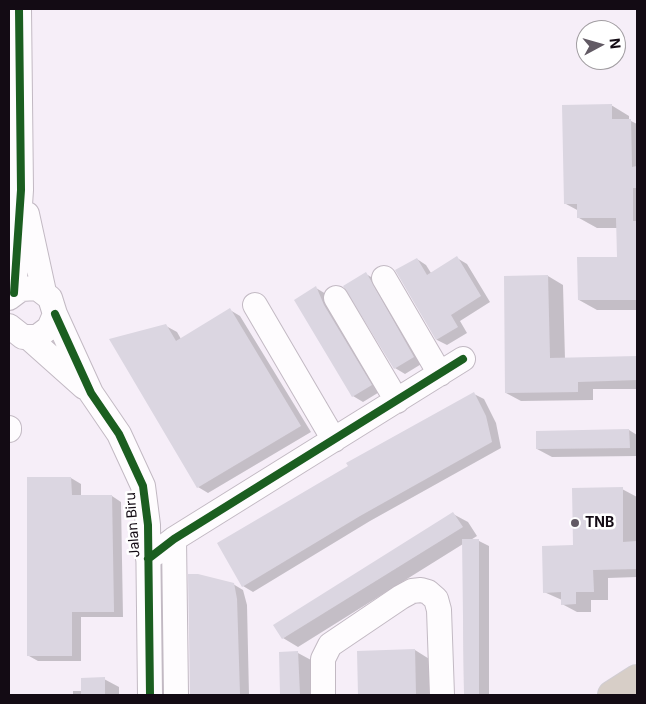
<!DOCTYPE html>
<html>
<head>
<meta charset="utf-8">
<style>
	body { margin:0 }
	#map { position:relative; width:646px; height:704px; overflow:hidden; background:#f6eef8; font-family:Inter,sans-serif }
	canvas { display:block }
	.frame { position:absolute; inset:0; border:10px solid #130b14; pointer-events:none }
	.north { position:absolute; left:576px; top:20px; width:50px; height:50px; box-sizing:border-box; background:#fff; border:1px solid #a19da1; border-radius:50%; rotate:84deg; font-size:14px; font-weight:700; line-height:20px; text-align:center; color:#130b14 }
	.north::after { content:''; display:block; margin:auto; width:18px; height:22px; background:#625a64; clip-path:polygon(50% 0,100% 100%,50% 72%,0 100%) }
</style>
</head>
<body>
<div id="map">
<canvas width="646" height="704"></canvas>
<div class="frame"></div>
<div class="north">N</div>
</div>
<script>
const c = document.querySelector('canvas').getContext('2d');
c.lineJoin = 'round';
function fillPath(path, color) { c.fillStyle = color; c.fill(path, 'evenodd'); }
const toPath = rows => new Path2D(rows.map(r => 'M' + r).join(''));
function trace(path, color, width, dash) { c.strokeStyle = color; c.lineWidth = width; c.lineCap = dash ? 'butt' : 'round'; c.setLineDash(dash || []); c.stroke(path); }
function write(font, color, halo, rows, align = 'center') {
  c.font = font + ' Inter,sans-serif'; c.lineWidth = 5; c.setLineDash([]); c.textBaseline = 'middle'; c.strokeStyle = halo; c.fillStyle = color; for (const [text, x, y, turn = 0] of rows) {
    c.save(); c.translate(x, y); c.rotate((+turn || 0) * Math.PI / 180); c.textAlign = isNaN(turn) ? turn : align; if (halo) c.strokeText(text, 0, 0); c.fillText(text, 0, 0); c.restore();
  }
}
const shadow = toPath([
	[611,105,629,116,629,120,637,124,637,310,597,310,579,300,618,258,617,228,597,228,579,218,579,211,566,204],
	[457,258,467,264,490,302,460,321,467,333,447,345,437,340,397,271,417,259,426,265,431,273],
	[366,274,376,280,423,363,405,374,395,368],
	[548,276,563,285,565,359,637,357,637,389,593,389,593,400,521,401,506,393],
	[316,288,326,294,381,391,363,402,353,396],
	[230,310,240,316,311,432,208,493,198,487,166,326,177,332,181,339],
	[474,394,484,399,496,423,501,448,370,521,253,592,243,586],
	[629,430,637,435,637,456,552,457,537,449],
	[28,478,71,478,81,484,81,496,112,496,121,502,123,617,81,617,81,661,38,661,29,656],
	[622,489,637,497,637,577,608,578,608,600,591,600,591,612,577,612,562,604,562,600,544,592,575,546],
	[453,514,468,522,477,536,469,541,479,541,489,546,489,695,464,695,463,544,298,647,283,638],
	[189,576,233,584,243,590,247,605,249,695,191,695],
	[415,650,434,662,435,695,359,695,358,652],
	[280,653,298,653,311,660,312,695,281,695],
	[104,679,119,687,119,695,73,695,73,691,82,691]
]);
const building = toPath([
	[612,104,612,119,631,119,632,167,637,166,637,188,633,188,633,221,637,221,637,300,578,300,577,257,617,257,616,218,577,218,577,204,564,204,562,105],
	[457,256,481,296,451,315,458,327,436,340,395,270,417,258,427,275],
	[366,272,414,357,394,369,343,286],
	[548,275,550,358,637,356,637,380,578,382,578,392,505,393,504,276],
	[316,286,324,305,372,385,352,397,294,300],
	[230,308,301,426,197,488,109,339,166,324,176,341],
	[474,392,486,416,492,442,360,516,242,587,217,543,348,466,346,463],
	[629,429,630,448,536,449,536,431],
	[27,477,71,477,72,495,112,495,114,612,72,612,72,656,27,656],
	[623,487,623,542,637,541,637,569,593,570,594,592,576,592,576,604,561,605,561,592,543,593,542,546,573,545,572,488],
	[453,512,463,527,282,639,273,625],
	[462,539,479,539,479,695,464,695],
	[188,574,198,574,234,583,237,599,240,695,190,695],
	[415,649,416,695,358,695,357,651],
	[298,651,300,695,280,695,279,652],
	[105,677,105,695,81,695,81,678]
]);
const minor = toPath([
	[27,214,44,292],
	[384,278,440,374],
	[14,293,21,190,19,9],
	[9,298,21,289,37,288,50,298,55,314,49,328,37,337,23,337,9,326],
	[336,298,397,401],
	[255,305,334,440],
	[55,314,91,393,119,434,143,486,148,525,150,695],
	[29,338,84,387],
	[9,428,9,430],
	[174,539,176,695],
	[148,559,174,539,463,359],
	[323,695,323,659,330,645,401,597,412,591,421,590,428,592,436,599,439,610,442,695]
]);
const highway = toPath([
	[612,695,637,679]
]);
const cycleway = toPath([
	[14,293,21,190,19,9],
	[55,314,91,393,119,434,143,486,148,525,150,695],
	[148,559,174,539,463,359]
]);
const markers = [
	[575,523,5,"#625a64"]
];
const poiNames = [
	["TNB",585,523]
];
const streetNames = [
	["Jalan Biru",133,525,-94]
];
fillPath(shadow, '#0003');
fillPath(building, '#dbd6e1');
trace(minor, '#c2b9c3', 26);
trace(highway, '#d1cdd2', 30);
trace(minor, '#fefcfe', 24);
trace(highway, '#d7cec7', 28);
trace(cycleway, '#1b5e20', 8);
for (const [x, y, r, color] of markers) { const dot = new Path2D(); dot.arc(x, y, r, 0, 2 * Math.PI); c.fillStyle = color; c.fill(dot); trace(dot, '#fff', 2); }
write('bold 14px', '#130b14', '#fff', poiNames, 'left');
write('14px', '#130b14', '#fff', streetNames);
</script>
</body>
</html>
